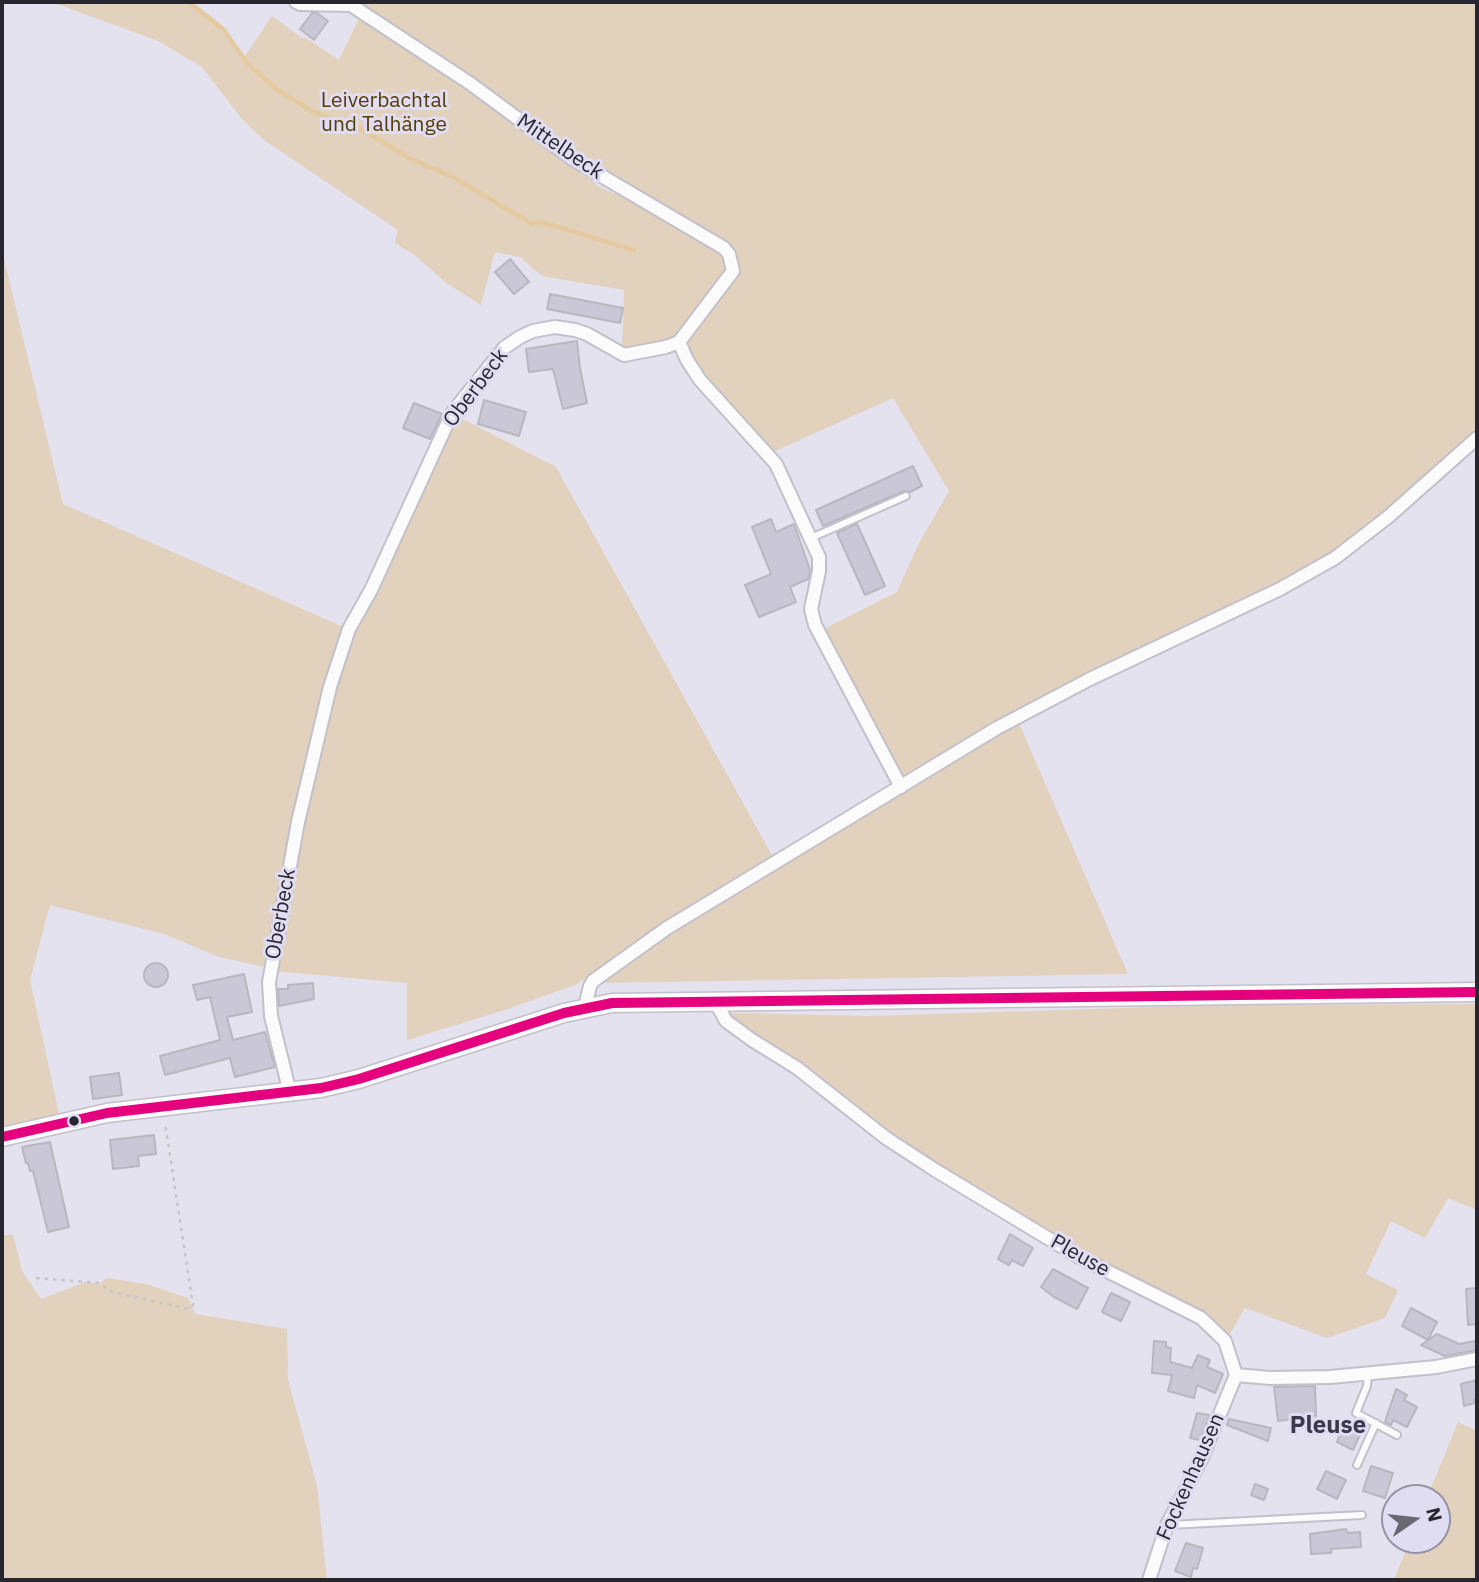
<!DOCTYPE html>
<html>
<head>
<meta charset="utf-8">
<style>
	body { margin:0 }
	#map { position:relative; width:1479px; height:1582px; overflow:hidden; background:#e4e2ee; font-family:"IBM Plex Sans",sans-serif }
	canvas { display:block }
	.frame { position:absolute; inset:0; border:4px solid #27262e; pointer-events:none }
	.north { position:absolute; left:1381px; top:1484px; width:70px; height:70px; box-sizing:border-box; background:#e0ddf3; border:2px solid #9694a4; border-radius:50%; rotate:76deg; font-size:19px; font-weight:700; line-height:28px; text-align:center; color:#27262e }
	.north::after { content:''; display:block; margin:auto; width:24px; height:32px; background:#696871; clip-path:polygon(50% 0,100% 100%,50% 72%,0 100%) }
</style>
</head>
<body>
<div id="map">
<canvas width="1479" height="1582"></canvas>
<div class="frame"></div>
<div class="north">N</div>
</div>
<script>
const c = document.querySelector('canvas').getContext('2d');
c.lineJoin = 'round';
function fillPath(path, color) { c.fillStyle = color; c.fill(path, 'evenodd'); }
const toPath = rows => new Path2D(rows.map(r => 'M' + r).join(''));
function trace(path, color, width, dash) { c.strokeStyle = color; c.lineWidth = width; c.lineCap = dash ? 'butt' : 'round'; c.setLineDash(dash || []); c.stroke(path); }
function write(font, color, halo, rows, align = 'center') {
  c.font = font + ' "IBM Plex Sans",sans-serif'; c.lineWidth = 6; c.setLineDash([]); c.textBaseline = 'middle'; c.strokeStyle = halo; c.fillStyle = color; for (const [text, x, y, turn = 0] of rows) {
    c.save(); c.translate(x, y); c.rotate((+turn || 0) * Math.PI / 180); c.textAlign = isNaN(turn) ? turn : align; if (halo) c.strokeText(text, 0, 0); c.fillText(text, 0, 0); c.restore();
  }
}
const green = toPath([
	[52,2,188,2,206,13,236,49,245,56,272,16,302,38,306,38,339,60,360,16,471,87,582,171,599,187,663,215,734,265,733,257,572,156,353,2,1477,2,1477,432,1399,505,1337,551,1237,606,901,780,820,631,897,592,917,547,949,491,893,398,773,452,673,342,646,347,622,348,624,290,542,276,520,257,495,252,481,305,445,282,416,256,395,243,398,230,264,140,242,119,202,67,158,41],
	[2,251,63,504,348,629,269,968,219,957,164,934,50,905,30,980,60,1119,2,1134],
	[455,415,556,467,773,857,653,932,577,984,508,1009,407,1040,407,983,273,971,319,740,352,630],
	[1017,719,1128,974,601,983,654,940],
	[1477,1004,1477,1210,1448,1198,1425,1238,1391,1221,1366,1274,1398,1290,1385,1318,1327,1338,1245,1308,1227,1339,935,1167,754,1037,733,1019,731,1013,869,1016,1222,1005],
	[13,1234,22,1271,41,1299,86,1282,99,1284,107,1278,146,1284,188,1298,195,1314,287,1329,288,1380,317,1486,327,1580,2,1580,2,1236],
	[1458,1422,1477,1431,1477,1580,1394,1580,1410,1540,1437,1540,1437,1498,1427,1498]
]);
const stream = toPath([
	[189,2,223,29,247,63,276,89,312,111,359,128,409,158,455,178,532,224,541,222,634,250]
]);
const building = toPath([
	[312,13,317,13,328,21,314,40,300,29,312,13],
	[510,259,529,282,514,294,495,272,510,259],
	[550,294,623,308,620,323,547,309,550,294],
	[577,341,580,368,587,403,563,409,553,369,529,372,526,349,577,341],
	[484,400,526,412,519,436,478,424,484,400],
	[414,403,442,414,430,439,403,428,414,403],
	[913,466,922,486,910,492,904,491,823,526,816,510,913,466],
	[771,519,776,532,794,524,810,570,808,579,790,587,796,602,759,617,745,585,771,574,752,527,771,519],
	[857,524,885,586,865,595,837,533,857,524],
	'144 975a12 12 0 1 1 24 0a12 12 0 1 1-24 0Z',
	[244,974,252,1012,227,1017,233,1040,265,1032,275,1067,235,1077,230,1058,165,1075,160,1056,220,1040,210,997,197,1000,193,985,244,974],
	[313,983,314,999,279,1006,278,989,288,989,288,985,313,983],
	[119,1073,122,1095,93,1099,90,1077,119,1073],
	[154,1135,156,1154,138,1156,139,1166,113,1169,110,1140,154,1135],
	[50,1142,69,1227,48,1232,33,1171,30,1171,28,1163,26,1163,22,1147,50,1142],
	[1010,1234,1033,1248,1023,1266,1012,1260,1009,1265,998,1259,1010,1234],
	[1053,1269,1088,1288,1077,1309,1054,1297,1041,1287,1053,1269],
	[1477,1288,1477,1324,1468,1325,1466,1289,1477,1288],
	[1111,1293,1130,1302,1121,1321,1102,1312,1111,1293],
	[1411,1308,1437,1322,1428,1340,1402,1326,1411,1308],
	[1437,1334,1459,1344,1475,1341,1477,1350,1445,1356,1421,1345,1437,1334],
	[1154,1341,1166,1342,1166,1347,1171,1348,1170,1362,1192,1368,1198,1355,1210,1360,1207,1367,1223,1374,1215,1393,1197,1385,1194,1398,1168,1391,1172,1375,1152,1373,1154,1341],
	[1477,1380,1477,1399,1474,1400,1475,1403,1464,1406,1461,1384,1477,1380],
	[1315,1386,1316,1416,1278,1421,1274,1387,1315,1386],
	[1396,1389,1407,1395,1404,1400,1417,1407,1407,1427,1393,1420,1391,1425,1385,1422,1396,1389],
	[1197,1413,1210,1415,1200,1440,1190,1438,1197,1413],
	[1229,1419,1271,1428,1268,1441,1227,1425,1229,1419],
	[1346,1422,1362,1430,1353,1450,1337,1442,1346,1422],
	[1371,1466,1393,1473,1385,1498,1363,1491,1371,1466],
	[1326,1471,1346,1480,1337,1499,1317,1489,1326,1471],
	[1255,1484,1268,1489,1264,1500,1251,1495,1255,1484],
	[1346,1529,1348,1533,1360,1532,1361,1547,1331,1549,1331,1553,1311,1554,1310,1534,1346,1529],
	[1186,1543,1203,1548,1197,1569,1193,1568,1191,1577,1175,1571,1186,1543]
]);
const path = toPath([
	[36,1278,99,1283,112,1292,188,1309,193,1305,165,1123]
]);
const lane = toPath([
	[811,538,906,496],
	[1368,1374,1367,1386,1356,1413,1397,1435],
	[1357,1465,1376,1423],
	[1169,1525,1362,1515]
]);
const street = toPath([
	[296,2,300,4,351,5,471,84,571,158,724,248,729,254,733,271,679,342],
	[715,1001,726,1021,752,1040,797,1068,886,1138,935,1170,1079,1257,1201,1318,1225,1341,1236,1375,1270,1378,1330,1377,1436,1367,1477,1359],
	[585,1007,590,986,593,981,667,928,997,728,1090,679,1280,589,1335,558,1388,517,1477,438],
	[290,1093,271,1016,269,982,298,822,330,687,349,629,371,590,452,413,504,348,520,337,533,331,555,327,575,330,587,334,624,355,666,347,679,342,687,360,700,380,776,464,819,557,819,571,811,609,815,625,901,787],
	[1149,1580,1167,1525,1201,1460,1236,1375]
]);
const primary = toPath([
	[2,1137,107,1113,321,1088,359,1079,564,1013,612,1003,1477,992]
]);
const bus1 = toPath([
	[2,1137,107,1113,321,1088,359,1079,564,1013,612,1003,1477,992]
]);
const markers = [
	[74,1121,6,"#27262e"]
];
const parkNames = [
	["Leiverbachtal",384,101],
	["und Talhänge",384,125]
];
const streetNames = [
	["Mittelbeck",560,147,34],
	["Oberbeck",476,388,-53],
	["Oberbeck",281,914,-80],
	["Pleuse",1080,1256,29],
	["Fockenhausen",1191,1477,-66]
];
const quarterNames = [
	["Pleuse",1328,1426]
];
fillPath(green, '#e1d1bd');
trace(stream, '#e5ca9f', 4.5);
fillPath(building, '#cac8d7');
trace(building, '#b7b7c0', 2);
trace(lane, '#c2c0ca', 10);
trace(street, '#c2c0ca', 16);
trace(primary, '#c2c0ca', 21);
trace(path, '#c5c5c9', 2.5, [3.5, 5]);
trace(lane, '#fbfbfc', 6);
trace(street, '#fbfbfc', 12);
trace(primary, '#fbfbfc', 18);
trace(bus1, '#e5007d', 10);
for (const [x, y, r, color] of markers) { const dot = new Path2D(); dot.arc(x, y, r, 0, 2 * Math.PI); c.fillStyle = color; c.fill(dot); trace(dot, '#e0ddf3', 2.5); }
write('21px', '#563c04', '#e0ddf3', parkNames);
write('21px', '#27262e', '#e0ddf3', streetNames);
write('bold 24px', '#3b394a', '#e0ddf3', quarterNames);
</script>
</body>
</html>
